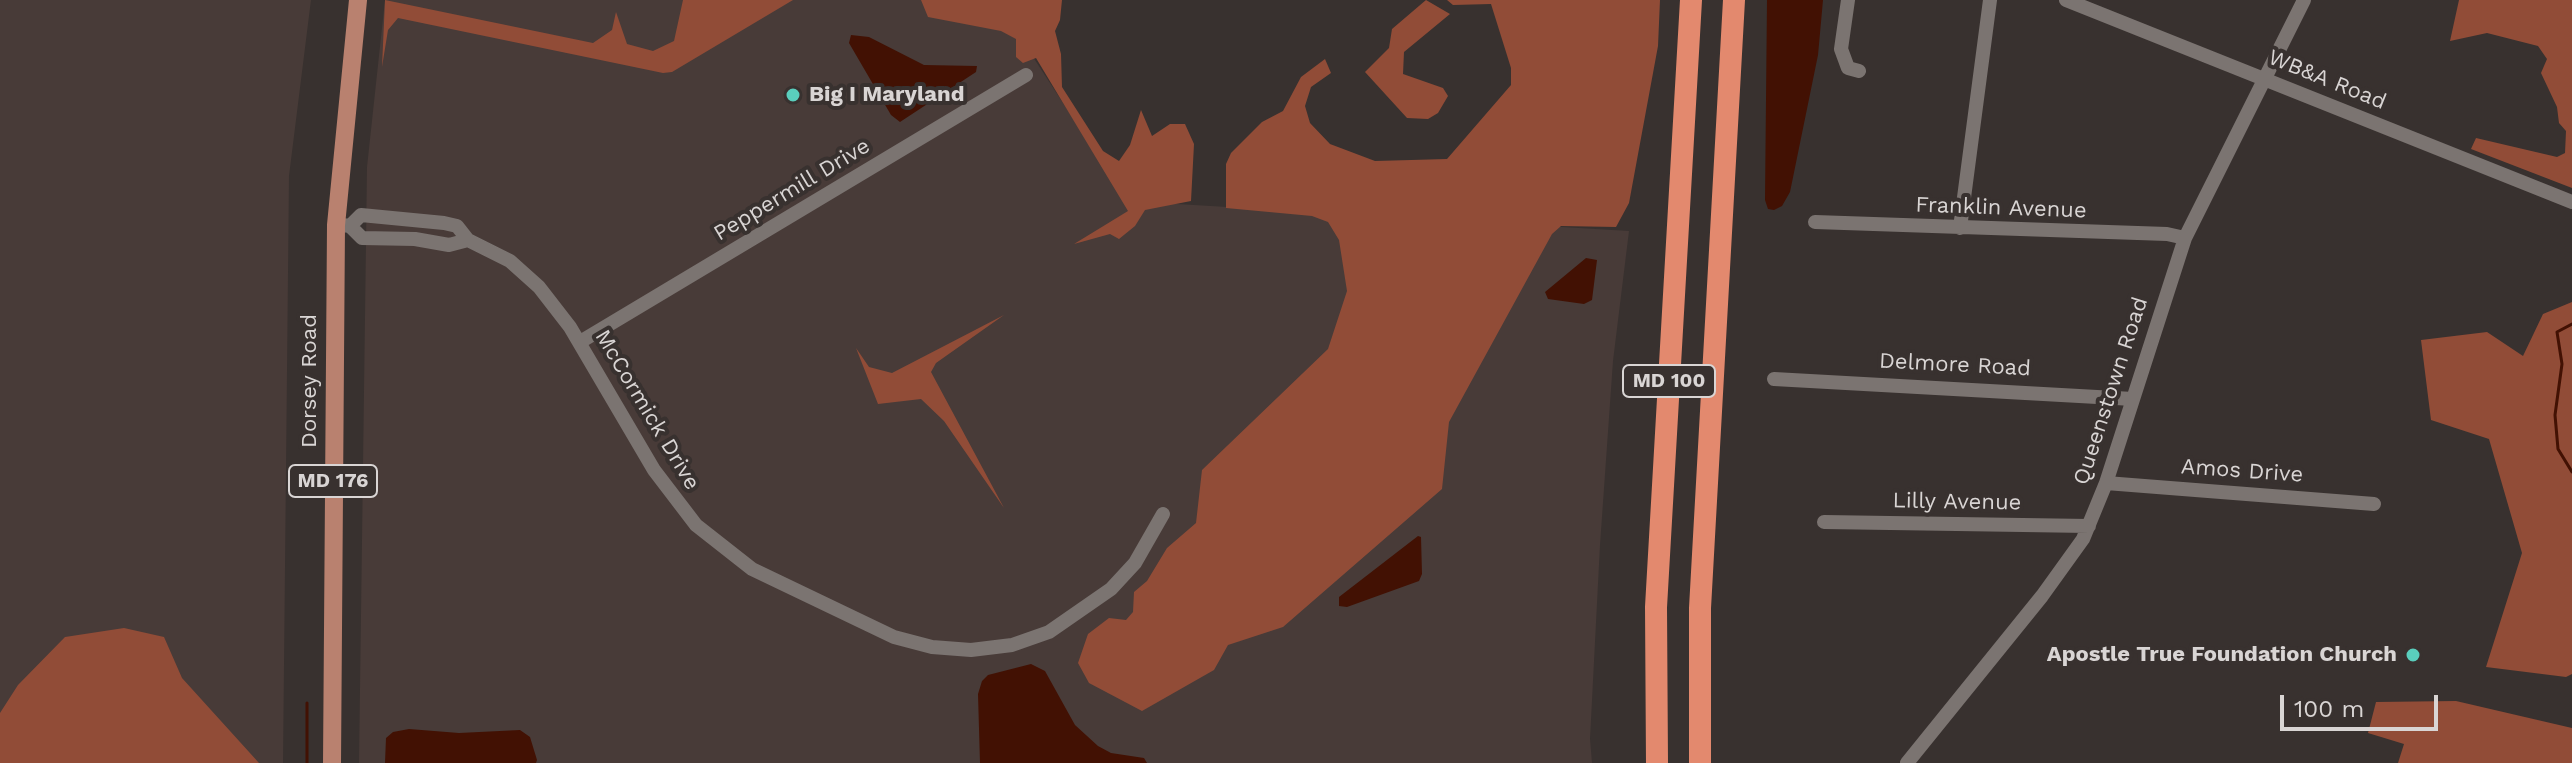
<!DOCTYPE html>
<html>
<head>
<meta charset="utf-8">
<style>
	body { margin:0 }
	#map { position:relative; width:2572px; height:763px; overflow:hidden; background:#38312f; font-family:"Work Sans",sans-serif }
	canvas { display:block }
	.scale { position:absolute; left:2280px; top:695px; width:158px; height:36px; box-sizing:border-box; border:4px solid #d9d5d4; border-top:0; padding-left:10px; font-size:24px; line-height:28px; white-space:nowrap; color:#d9d5d4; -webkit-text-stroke:6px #38312f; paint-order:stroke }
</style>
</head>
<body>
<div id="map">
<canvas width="2572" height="763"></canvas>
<div class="scale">100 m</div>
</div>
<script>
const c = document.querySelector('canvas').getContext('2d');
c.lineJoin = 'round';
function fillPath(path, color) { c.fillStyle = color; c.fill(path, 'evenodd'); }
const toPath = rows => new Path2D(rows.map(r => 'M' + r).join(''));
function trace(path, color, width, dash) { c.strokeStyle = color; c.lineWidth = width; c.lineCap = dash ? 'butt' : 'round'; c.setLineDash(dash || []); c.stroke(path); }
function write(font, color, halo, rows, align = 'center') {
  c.font = font + ' "Work Sans",sans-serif'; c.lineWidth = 8; c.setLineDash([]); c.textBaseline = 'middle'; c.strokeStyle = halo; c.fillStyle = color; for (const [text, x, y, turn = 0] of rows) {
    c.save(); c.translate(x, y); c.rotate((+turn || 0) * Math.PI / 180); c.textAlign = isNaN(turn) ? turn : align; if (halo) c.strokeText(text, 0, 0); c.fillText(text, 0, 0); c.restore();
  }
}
const built = toPath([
	[0,0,311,0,289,176,283,763,0,763],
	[385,0,1023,0,1018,34,1127,201,1629,231,1613,361,1600,545,1590,739,1592,763,359,763,367,167]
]);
const forest = toPath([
	[385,0,593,43,612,30,616,12,627,44,653,51,674,41,683,0,793,0,672,72,663,73,398,18,388,30,382,67],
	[921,0,1062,0,1060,20,1055,31,1061,54,1062,87,1103,151,1119,161,1130,145,1141,110,1152,136,1170,124,1185,124,1194,144,1191,201,1145,210,1135,226,1119,239,1110,234,1074,244,1128,211,1036,58,1023,63,1016,57,1016,39,1001,31,928,17],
	[1426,0,1450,14,1404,52,1403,74,1443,88,1448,96,1438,113,1428,119,1407,118,1365,72,1389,48,1392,29],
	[1447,0,1660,0,1658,46,1629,203,1616,227,1561,226,1552,234,1449,422,1442,489,1283,627,1228,645,1214,670,1142,711,1089,683,1078,663,1088,634,1109,618,1126,620,1133,612,1134,592,1147,581,1167,548,1196,523,1202,470,1328,349,1347,291,1339,240,1328,222,1312,216,1226,208,1226,164,1231,153,1262,122,1283,111,1301,77,1325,59,1331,73,1311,87,1305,106,1310,123,1330,144,1375,161,1447,159,1511,85,1511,68,1491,4,1453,5],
	[2459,0,2572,0,2572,188,2471,149,2476,138,2557,157,2565,153,2566,131,2559,123,2557,107,2541,73,2547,59,2538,46,2487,33,2450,41],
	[2572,302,2572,674,2566,677,2486,667,2522,553,2489,439,2431,420,2421,340,2487,332,2523,356,2543,314],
	[1004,315,936,363,931,372,1004,508,944,421,921,399,878,404,856,348,869,367,892,373],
	[124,628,164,637,182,678,259,763,0,763,0,713,18,685,65,637],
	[2456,701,2572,728,2572,763,2398,763,2404,744,2368,733,2376,702]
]);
const water = toPath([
	[1767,0,1823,0,1818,55,1790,192,1782,206,1774,210,1768,209,1765,200],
	[851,35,869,37,924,65,977,66,976,72,900,122,891,115,849,43],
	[1586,258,1597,260,1592,300,1584,304,1548,299,1545,292],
	[1418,536,1421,537,1422,574,1419,581,1347,607,1339,606,1339,597],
	[1031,664,1045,671,1075,725,1098,746,1111,753,1144,758,1147,763,980,763,978,694,982,681,988,675],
	[409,729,459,733,520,730,530,737,537,760,536,763,385,763,386,738,393,732]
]);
const stream = toPath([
	[2572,324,2557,332,2562,364,2555,415,2558,449,2572,472],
	[307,763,307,703]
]);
const minor = toPath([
	[1848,0,1841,49,1848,68,1859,71],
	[2066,0,2572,202],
	[1815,222,2167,234,2185,238],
	[342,225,350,226,362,238,415,239,449,245,468,240],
	[350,226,361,215,444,223,457,226,468,240,510,261,539,287,570,327,654,470,696,525,752,569,894,637,932,647,971,650,1012,645,1049,632,1111,589,1135,563,1163,514],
	[1960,228,1990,0],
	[580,342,1026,75],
	[1774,379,2133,399],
	[2106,483,2374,504],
	[1824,522,2089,526],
	[1907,763,2042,596,2083,539,2106,483,2185,238,2304,0]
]);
const major = toPath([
	[332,763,336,225,358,0]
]);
const highway = toPath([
	[1657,763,1656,607,1691,0],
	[1700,763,1700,608,1734,0]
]);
const markers = [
	[793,95,8,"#5acebd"],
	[2413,655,8,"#5acebd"]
];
const shields = [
	[1669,381,92],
	[333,481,88]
];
const shieldNames = [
	["MD 100",1669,381],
	["MD 176",333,481]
];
const streetNames = [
	["WB&A Road",2327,80,22],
	["Peppermill Drive",792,190,-31],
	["Franklin Avenue",2001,208,2],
	["Delmore Road",1955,365,3],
	["Dorsey Road",310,381,-90],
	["Queenstown Road",2111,391,-72],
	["McCormick Drive",647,410,59],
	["Amos Drive",2242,471,4],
	["Lilly Avenue",1957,502,1]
];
const poiNames = [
	["Big I Maryland",809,95],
	["Apostle True Foundation Church",2397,655,"right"]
];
fillPath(built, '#483b38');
fillPath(forest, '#914c37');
fillPath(water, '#421103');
trace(stream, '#421103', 3);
trace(minor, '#7b7471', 14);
trace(major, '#b9816f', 18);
trace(highway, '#e3896e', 22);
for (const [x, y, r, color] of markers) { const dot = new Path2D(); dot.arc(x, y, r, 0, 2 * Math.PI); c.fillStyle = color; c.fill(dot); trace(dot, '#38312f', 3); }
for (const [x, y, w] of shields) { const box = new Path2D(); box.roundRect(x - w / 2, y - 16, w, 32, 6); c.fillStyle = '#38312f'; c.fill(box); trace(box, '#d9d5d4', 2); }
write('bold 20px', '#d9d5d4', null, shieldNames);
write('22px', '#d9d5d4', '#38312f', streetNames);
write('bold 22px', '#d9d5d4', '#38312f', poiNames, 'left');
</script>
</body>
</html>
